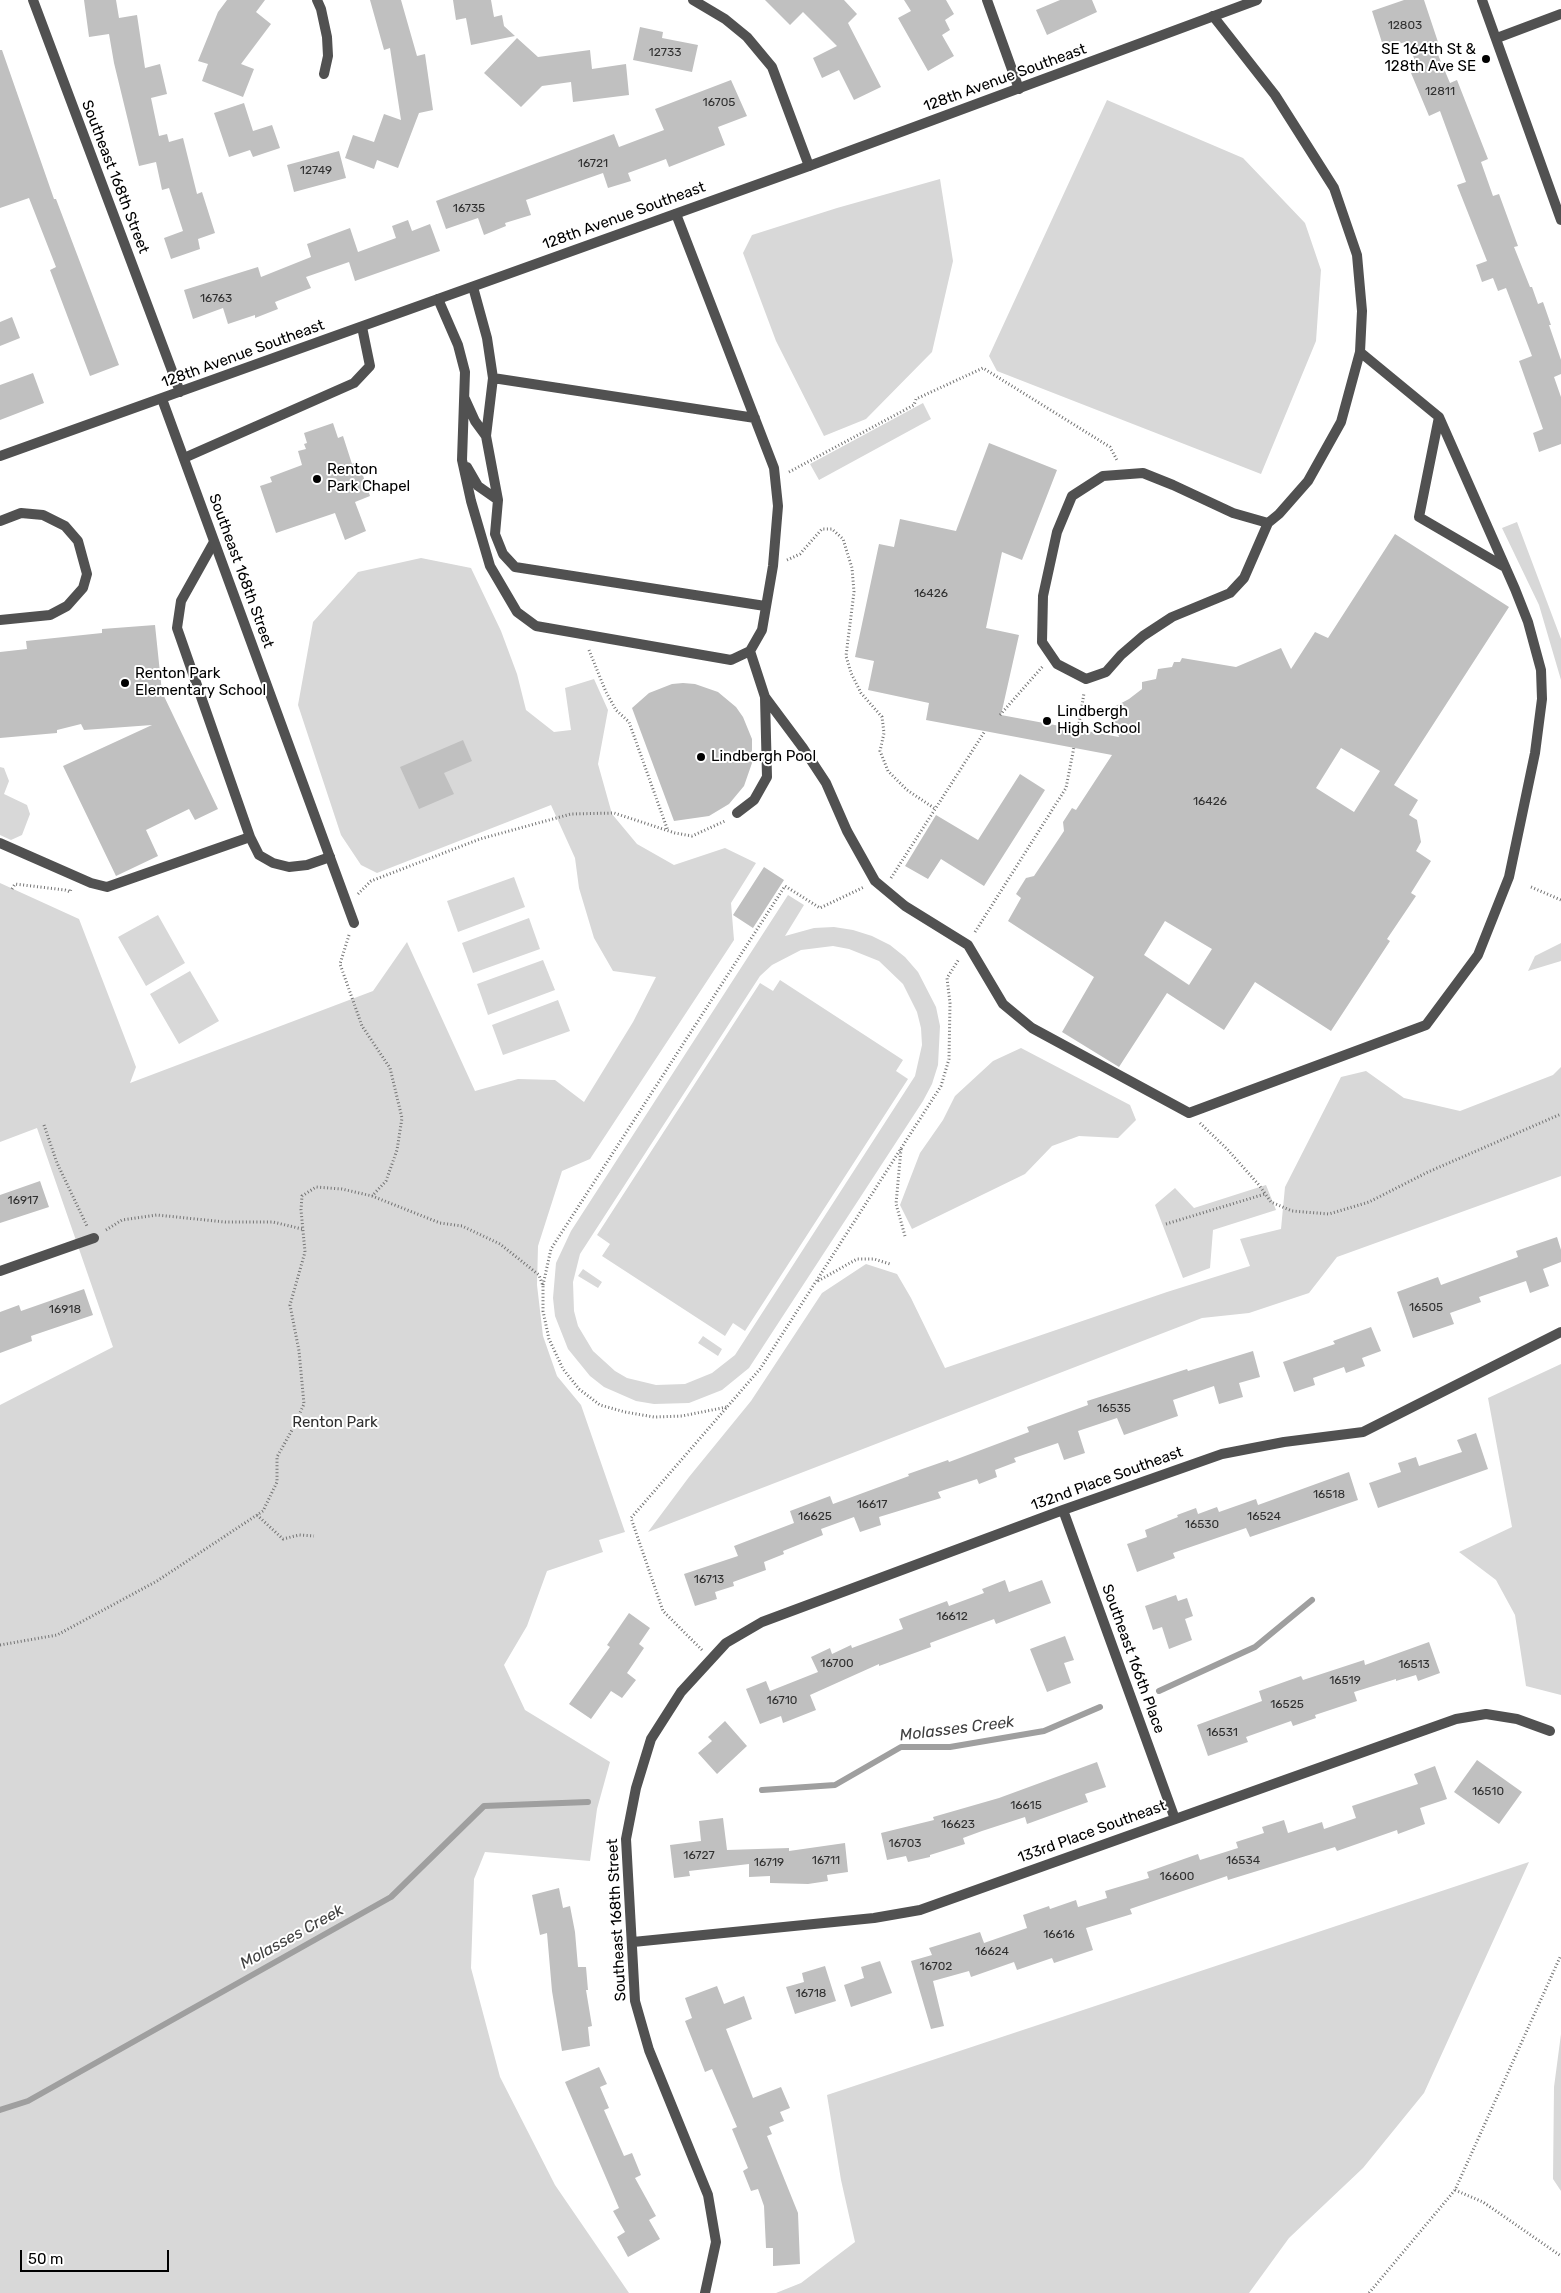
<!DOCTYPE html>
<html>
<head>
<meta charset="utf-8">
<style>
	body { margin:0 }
	#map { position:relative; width:1561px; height:2293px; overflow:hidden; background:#fff; font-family:Rubik,sans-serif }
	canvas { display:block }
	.scale { position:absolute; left:20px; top:2250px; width:149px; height:22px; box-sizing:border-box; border:2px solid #000; border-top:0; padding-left:6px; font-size:15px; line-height:18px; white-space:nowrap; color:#000; -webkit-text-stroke:4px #fff; paint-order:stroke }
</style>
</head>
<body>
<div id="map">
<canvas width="1561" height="2293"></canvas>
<div class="scale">50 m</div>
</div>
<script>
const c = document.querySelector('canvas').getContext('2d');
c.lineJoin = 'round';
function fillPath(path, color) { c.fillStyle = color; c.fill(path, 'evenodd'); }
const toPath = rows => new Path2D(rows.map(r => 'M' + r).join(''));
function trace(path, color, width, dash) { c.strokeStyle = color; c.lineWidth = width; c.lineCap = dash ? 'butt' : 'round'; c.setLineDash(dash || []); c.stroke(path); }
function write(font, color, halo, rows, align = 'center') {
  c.font = font + ' Rubik,sans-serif'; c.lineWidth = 4; c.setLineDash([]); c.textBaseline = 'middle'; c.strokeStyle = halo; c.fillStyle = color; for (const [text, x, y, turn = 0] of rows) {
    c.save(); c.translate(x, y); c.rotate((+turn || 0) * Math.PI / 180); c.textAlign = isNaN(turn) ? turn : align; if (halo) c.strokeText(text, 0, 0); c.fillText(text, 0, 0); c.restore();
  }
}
const green = toPath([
	[1107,100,1243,158,1305,223,1321,270,1316,341,1261,474,997,371,989,356],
	[940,179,953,261,932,352,866,419,824,436,776,341,743,253,752,235,837,208],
	[923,403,931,419,819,480,810,464],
	[1517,522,1561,639,1561,680,1539,605,1502,528],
	[421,558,471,568,501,631,517,674,526,710,554,732,571,730,565,688,594,679,608,710,598,764,612,814,637,844,674,865,725,848,756,863,731,903,734,940,590,1159,562,1171,538,1246,537,1285,543,1336,557,1376,581,1405,625,1532,599,1540,603,1552,547,1571,527,1626,504,1665,525,1710,610,1762,597,1809,590,1861,485,1852,474,1879,471,1968,500,2077,555,2185,629,2293,0,2293,0,1405,113,1347,37,1128,0,1142,0,883,79,919,136,1067,130,1083,373,991,407,942,475,1091,518,1079,555,1080,584,1102,633,1022,656,977,613,971,594,938,579,888,575,858,551,805,377,873,361,865,341,835,298,705,313,622,358,572],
	[0,767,4,768,9,781,4,794,27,805,30,814,22,835,11,840,0,835],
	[514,877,525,907,458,932,447,901],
	[788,895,804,905,785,936,814,928,834,927,853,930,872,936,890,945,905,957,918,972,936,1007,940,1026,938,1065,932,1084,923,1101,749,1368,722,1390,689,1403,654,1404,636,1401,604,1387,590,1376,568,1349,555,1316,553,1298,556,1263,571,1231],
	[833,946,849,949,879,961,903,984,917,1012,921,1028,922,1045,915,1076,735,1355,712,1373,685,1384,656,1385,627,1378,615,1371,593,1351,578,1326,574,1311,573,1282,580,1254,760,976,772,965,801,950],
	[158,915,185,963,146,986,118,937],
	[529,918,540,949,473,973,462,943],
	[1561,943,1561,961,1528,971,1535,956],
	[543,960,555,990,488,1015,477,984],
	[190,971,219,1021,179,1044,150,994],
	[780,980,903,1060,896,1071,908,1079,745,1331,733,1323,725,1336,602,1256,610,1244,597,1235,760,983,773,991],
	[558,1000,570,1031,503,1055,492,1025],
	[1021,1048,1130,1105,1136,1120,1118,1138,1079,1136,1052,1146,1025,1174,912,1229,900,1205,920,1153,943,1120,955,1096,993,1061],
	[1561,1067,1561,1176,1337,1257,1309,1293,1249,1313,1202,1318,648,1532,689,1477,751,1401,822,1293,866,1264,897,1274,911,1298,945,1368,1167,1292,1250,1266,1240,1239,1281,1229,1285,1187,1341,1077,1366,1071,1404,1098,1460,1111,1553,1075],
	[1266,1185,1276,1210,1213,1230,1210,1268,1183,1278,1155,1205,1175,1188,1194,1208],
	[583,1269,602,1282,598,1288,578,1276],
	[703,1336,722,1349,718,1356,698,1343],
	[1561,1364,1561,1695,1526,1686,1515,1615,1496,1580,1459,1552,1512,1527,1488,1398],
	[1529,1862,1424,2093,1363,2168,1289,2238,1249,2293,776,2293,801,2283,855,2242,841,2180,827,2095],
	[1561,2034,1561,2191,1553,2179,1554,2087]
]);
const stream = toPath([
	[1159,1691,1255,1647,1312,1600],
	[762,1790,835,1785,901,1747,950,1747,1044,1731,1100,1707],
	[0,2110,28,2101,391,1897,484,1806,588,1802]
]);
const building = toPath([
	[84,0,116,0,119,18,137,15,145,68,160,64,167,94,151,98,159,136,167,134,169,142,183,138,197,194,202,192,215,233,198,239,200,249,171,259,164,238,183,231,169,188,162,190,156,162,139,166,114,63,109,34,89,37],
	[227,0,265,0,256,12,271,24,241,64,254,69,243,97,202,81,208,64,198,61,218,12],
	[370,0,401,0,417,56,425,54,433,110,419,113,398,168,377,160,374,169,345,158,353,135,374,142,384,114,401,120,390,48,384,50],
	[453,0,491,0,494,17,502,15,504,26,515,36,471,45,466,18,456,20],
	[765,0,844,0,857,14,848,23,881,87,854,100,839,70,822,78,813,58,837,46,803,12,790,25],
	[904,0,946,0,954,14,945,20,950,30,942,35,954,56,928,71,898,18,911,11],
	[1060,0,1092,0,1097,12,1047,35,1036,10],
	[1404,0,1424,0,1438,42,1433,43,1450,83,1457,80,1488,159,1481,162,1493,196,1499,194,1518,246,1514,247,1530,287,1532,287,1538,304,1543,302,1551,325,1549,325,1561,360,1561,374,1554,377,1561,397,1561,444,1539,452,1533,433,1543,429,1519,361,1532,356,1506,288,1498,291,1493,278,1482,282,1476,265,1487,261,1457,185,1466,182,1440,111,1429,116,1411,73,1418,70,1408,41,1384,49,1372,11],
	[640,27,663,32,662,38,698,45,692,72,633,60],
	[517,38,538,57,590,50,592,69,626,64,629,95,573,102,571,82,542,86,521,107,484,73],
	[0,50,2,50,54,199,56,199,119,365,90,376,50,270,56,267,29,198,0,208],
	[731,80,747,116,718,127,725,145,669,167,666,159,628,173,631,181,608,188,603,173,526,200,531,215,505,223,506,226,484,235,478,218,446,229,436,201,614,134,619,147,664,130,655,109],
	[244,103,253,131,272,125,280,148,253,157,250,150,229,157,214,113],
	[339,151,346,178,294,192,287,165],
	[408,220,412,231,430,224,440,251,355,281,349,262,306,277,311,288,275,302,278,309,255,318,255,315,228,324,223,308,193,319,184,290,258,267,261,277,311,257,307,244,350,228,358,252,396,238,392,226],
	[12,317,20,338,0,346,0,322],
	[33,373,44,403,0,420,0,385],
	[333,423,338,438,343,436,352,464,358,461,370,496,355,502,366,531,345,540,335,513,276,533,260,486,272,482,270,477,302,465,298,451,306,449,304,444,307,443,304,433],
	[989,443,1057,470,1022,560,1002,552,986,628,1019,635,1001,715,1119,737,1110,709,1129,699,1142,689,1142,682,1156,679,1158,669,1172,667,1174,662,1180,662,1182,658,1236,667,1281,648,1291,669,1315,632,1328,638,1395,534,1509,607,1394,785,1418,800,1409,815,1417,820,1421,842,1416,851,1431,861,1411,893,1416,896,1387,939,1390,941,1331,1031,1255,982,1224,1030,1167,993,1119,1067,1062,1032,1094,977,1008,921,1021,898,1016,894,1026,878,1034,876,1064,831,1063,822,1072,808,1076,810,1112,755,926,720,929,703,868,690,874,661,855,657,879,544,894,547,900,519,956,531],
	[1341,748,1380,771,1354,812,1316,788],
	[1165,921,1212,949,1189,985,1144,955],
	[155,625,162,692,218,809,195,820,189,809,146,830,158,856,116,876,63,766,152,725,84,730,81,724,57,730,57,733,0,738,0,652,27,649,26,641,102,633,102,629],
	[683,683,695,684,718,692,736,707,743,717,752,739,752,763,744,786,729,804,709,816,674,821,632,708,649,693,672,684],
	[463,740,472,761,444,773,454,794,419,809,400,767],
	[1020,774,1045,790,984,886,941,859,928,879,905,866,936,815,978,840],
	[764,867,784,880,753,928,733,915],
	[40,1181,49,1207,0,1223,0,1195],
	[1557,1237,1561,1250,1561,1262,1543,1269,1549,1286,1530,1293,1526,1281,1479,1297,1481,1302,1450,1313,1454,1324,1413,1338,1397,1292,1438,1277,1441,1285,1518,1257,1516,1251],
	[84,1289,93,1315,31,1336,32,1341,0,1353,0,1312,19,1305,21,1311],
	[1371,1327,1381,1351,1362,1358,1365,1366,1346,1373,1344,1367,1313,1378,1315,1385,1294,1392,1283,1362,1335,1344,1333,1341],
	[1253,1351,1260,1377,1239,1383,1243,1397,1219,1404,1214,1386,1173,1400,1178,1416,1124,1435,1117,1418,1078,1431,1085,1453,1064,1460,1058,1443,1014,1458,1016,1462,995,1470,997,1477,979,1484,977,1479,938,1492,941,1498,879,1517,881,1525,860,1532,854,1517,821,1529,823,1535,783,1551,784,1554,764,1562,766,1570,733,1582,734,1586,715,1592,717,1599,695,1606,684,1574,738,1556,734,1546,794,1523,790,1511,830,1496,833,1504,909,1476,908,1474,948,1460,949,1462,1029,1432,1027,1427,1088,1405,1087,1401,1187,1369,1188,1371],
	[1476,1433,1488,1469,1378,1508,1369,1483,1401,1472,1398,1463,1416,1457,1419,1466,1462,1452,1457,1440],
	[1349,1472,1358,1500,1250,1537,1246,1528,1173,1553,1175,1558,1137,1572,1127,1544,1147,1537,1145,1530,1178,1517,1177,1515,1196,1508,1198,1514,1217,1507,1219,1512,1256,1499,1258,1505],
	[1005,1580,1009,1592,1042,1580,1051,1603,996,1624,994,1619,930,1643,931,1647,879,1666,879,1664,810,1695,816,1710,783,1723,781,1716,760,1724,746,1689,766,1681,770,1691,818,1672,811,1657,830,1648,832,1654,851,1645,852,1648,903,1629,899,1619,947,1601,949,1606,984,1593,982,1589],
	[1176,1595,1178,1601,1187,1598,1193,1616,1185,1619,1192,1640,1169,1649,1162,1627,1153,1630,1145,1606],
	[629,1613,650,1628,639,1644,644,1648,627,1673,636,1680,622,1698,611,1691,591,1719,569,1704,610,1647,607,1645],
	[1065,1636,1074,1660,1064,1663,1071,1683,1047,1692,1030,1649],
	[1429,1642,1440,1673,1418,1681,1416,1675,1396,1681,1396,1679,1354,1692,1357,1701,1315,1715,1316,1718,1293,1726,1291,1721,1246,1737,1248,1742,1208,1756,1197,1725,1262,1701,1259,1691,1301,1676,1303,1680,1364,1660,1365,1665],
	[725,1721,747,1746,717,1774,698,1753,712,1741,708,1737],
	[1477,1760,1522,1792,1499,1824,1454,1792],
	[1097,1762,1106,1787,1085,1794,1088,1802,1027,1824,1025,1817,982,1831,963,1838,965,1844,930,1855,930,1857,908,1862,906,1856,887,1860,881,1833,934,1820,933,1817,999,1798],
	[1435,1766,1447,1799,1420,1808,1425,1824,1398,1834,1397,1830,1337,1851,1335,1847,1228,1880,1227,1876,1130,1909,1132,1914,1086,1928,1093,1950,1054,1963,1052,1958,1017,1970,1014,1962,971,1977,969,1971,933,1981,944,2026,931,2029,911,1961,932,1955,929,1948,980,1932,984,1943,1027,1928,1023,1915,1049,1906,1050,1909,1076,1900,1078,1907,1107,1898,1105,1891,1149,1878,1147,1872,1198,1854,1200,1860,1238,1848,1236,1842,1264,1833,1262,1827,1284,1820,1288,1833,1322,1822,1324,1829,1356,1818,1352,1806,1418,1784,1414,1774],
	[723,1818,727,1850,789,1848,789,1851,845,1843,848,1872,827,1875,828,1881,808,1884,770,1883,770,1876,749,1877,749,1864,689,1871,690,1876,674,1878,670,1845,701,1841,699,1821],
	[559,1888,563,1908,570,1906,575,1932,578,1967,586,1967,588,1990,586,1990,592,2026,588,2027,590,2046,562,2051,552,1991,547,1933,540,1935,532,1895],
	[880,1961,892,1993,851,2007,844,1985,864,1978,861,1967],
	[825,1966,836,2001,795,2014,786,1987,804,1982,802,1973],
	[717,1986,724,2004,744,1996,752,2019,726,2029,753,2098,781,2087,790,2108,780,2112,784,2121,769,2127,772,2134,767,2136,798,2213,800,2264,773,2266,773,2248,766,2248,764,2206,758,2189,751,2191,743,2171,748,2168,732,2129,737,2127,712,2069,705,2072,685,2021,692,2018,685,1998],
	[599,2067,607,2084,600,2087,609,2108,604,2110,624,2156,632,2153,641,2175,635,2178,656,2216,649,2220,660,2239,628,2257,617,2237,625,2232,613,2211,619,2208,565,2082]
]);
const path = toPath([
	[789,472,914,405,916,399,983,368,1110,447,1118,462],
	[787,560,800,554,822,529,832,529,843,539,852,568,854,592,846,656,851,673,861,693,882,717,884,733,880,751,888,771,907,790,934,808],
	[589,650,606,692,616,710,629,722,668,831],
	[1000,715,1043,666],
	[1078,730,1084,693],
	[891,878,985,731],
	[1531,887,1561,900],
	[12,889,15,884,65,890,70,892,71,889],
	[358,894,371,881,480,839,571,814,614,813,675,833,692,836,725,821],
	[975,932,1066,788,1074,747],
	[349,935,340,964,362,1026,390,1068,402,1118,397,1150,386,1181,372,1196],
	[1200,1123,1227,1149,1259,1185,1271,1202,1292,1211,1329,1214,1369,1202,1428,1172,1561,1114],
	[44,1125,57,1163,87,1226],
	[901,1149,896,1204,905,1236],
	[1166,1224,1265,1194],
	[106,1230,122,1220,157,1215,225,1222,273,1222,302,1229],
	[818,1281,857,1259,874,1259,890,1264],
	[543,1285,551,1249,785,886,820,908,864,887],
	[257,1515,283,1539,299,1535,314,1536],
	[0,1645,57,1635,157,1581,263,1511,277,1482,277,1457,292,1430,304,1404,299,1351,290,1305,305,1252,301,1210,302,1196,316,1187,342,1189,372,1196,440,1223,462,1226,500,1244,539,1275,543,1286,543,1311,549,1339,563,1369,579,1389,600,1405,625,1412,654,1417,682,1416,727,1407],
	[702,1650,663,1611,631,1518,760,1369,941,1086,949,1059,950,1003,947,978,959,959],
	[1455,2190,1483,2202,1561,2256],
	[1369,2293,1455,2190,1561,1955]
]);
const service = toPath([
	[1213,16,1275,95,1334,188,1357,255,1362,311,1360,352,1341,422,1308,481,1279,514,1268,523,1244,578,1230,593,1172,617,1143,636,1121,655,1106,672,1086,679,1057,664,1042,642,1043,596,1057,532,1072,496,1103,476,1143,473,1173,485,1233,513,1268,523],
	[473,287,487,338,493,378,486,436,498,500,495,534,503,554,515,567,765,606],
	[438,299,458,345,465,372,462,460,471,501,490,566,517,612,536,626,731,660,750,651,762,630,773,566,778,506,774,468,676,214],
	[493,378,755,418],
	[465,399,475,421,486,436],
	[1439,417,1419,517,1503,566],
	[184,458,354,383,370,366,362,327],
	[467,467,478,486,498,500],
	[0,521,21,513,43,515,65,526,78,541,87,574,83,588,67,606,50,615,0,620],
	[214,542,181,601,177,628,250,837,259,855,273,863,289,867,307,865,330,857],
	[750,651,765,697,803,748,826,783,847,831,875,881,905,906,968,945,1003,1004,1032,1028,1189,1113,1426,1025,1478,955,1509,877,1535,753,1542,699,1541,670,1528,622,1515,589,1439,417,1360,352],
	[737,813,754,800,767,777,765,697],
	[0,843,91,883,107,887,250,837]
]);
const minor = toPath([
	[317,0,321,9,327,37,328,56,324,74],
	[693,0,725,19,747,37,772,67,809,166],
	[987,0,1019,89],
	[1497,38,1561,14],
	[162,399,354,923],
	[0,1271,94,1238],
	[1063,1510,1175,1819],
	[633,1942,874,1918,920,1910,1456,1719,1486,1714,1517,1719,1550,1731],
	[705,2293,716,2242,708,2195,649,2050,635,2001,626,1839,636,1788,651,1739,681,1692,726,1643,762,1622,1063,1510,1222,1454,1284,1442,1363,1432,1561,1332]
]);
const tertiary = toPath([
	[33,0,180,392],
	[1482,0,1561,220],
	[0,456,809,166,1257,0]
]);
const markers = [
	[1486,59,5,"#000"],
	[317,479,5,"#000"],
	[125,683,5,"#000"],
	[1047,721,5,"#000"],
	[701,757,5,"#000"]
];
const numberNames = [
	["12803",1405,26],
	["12733",665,53],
	["12811",1440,92],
	["16705",719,103],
	["16721",593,164],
	["12749",316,171],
	["16735",469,209],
	["16763",216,299],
	["16426",931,594],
	["16426",1210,802],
	["16917",23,1201],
	["16505",1426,1308],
	["16918",65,1310],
	["16535",1114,1409],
	["16518",1329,1495],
	["16617",872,1505],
	["16625",815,1517],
	["16524",1264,1517],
	["16530",1202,1525],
	["16713",709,1580],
	["16612",952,1617],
	["16700",837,1664],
	["16513",1414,1665],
	["16519",1345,1681],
	["16710",782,1701],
	["16525",1287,1705],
	["16531",1222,1733],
	["16510",1488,1792],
	["16615",1026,1806],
	["16623",958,1825],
	["16703",905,1844],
	["16727",699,1856],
	["16711",826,1861],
	["16534",1243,1861],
	["16719",769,1863],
	["16600",1177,1877],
	["16616",1059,1935],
	["16624",992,1952],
	["16702",936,1967],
	["16718",811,1994]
];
const poiNames = [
	["SE 164th St &",1476,50,"right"],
	["128th Ave SE",1476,67,"right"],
	["Renton",327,470],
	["Park Chapel",327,487],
	["Renton Park",135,674],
	["Elementary School",135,691],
	["Lindbergh",1057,712],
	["High School",1057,729],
	["Lindbergh Pool",711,757]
];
const streetNames = [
	["128th Avenue Southeast",1005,78,-20],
	["Southeast 168th Street",115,177,69],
	["128th Avenue Southeast",624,216,-20],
	["128th Avenue Southeast",243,354,-20],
	["Southeast 168th Street",241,571,70],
	["132nd Place Southeast",1107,1479,-20],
	["Southeast 166th Place",1133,1659,70],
	["133rd Place Southeast",1092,1832,-20],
	["Southeast 168th Street",617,1920,-93]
];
const parkNames = [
	["Renton Park",335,1423]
];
const waterNames = [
	["Molasses Creek",957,1729,-7],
	["Molasses Creek",292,1937,-29]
];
fillPath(green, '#d8d8d8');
trace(stream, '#9f9f9f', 6);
fillPath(building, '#c0c0c0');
trace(path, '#737373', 3, [1, 2.5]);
trace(service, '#515151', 10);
trace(minor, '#515151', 10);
trace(tertiary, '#515151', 10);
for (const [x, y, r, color] of markers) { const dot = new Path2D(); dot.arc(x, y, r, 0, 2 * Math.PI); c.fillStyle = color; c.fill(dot); trace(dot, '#fff', 2); }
write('12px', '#303030', null, numberNames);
write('15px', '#000', '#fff', poiNames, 'left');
write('15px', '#000', '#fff', streetNames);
write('15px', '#2f2f2f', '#fff', parkNames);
write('italic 16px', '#404040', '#fff', waterNames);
</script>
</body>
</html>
